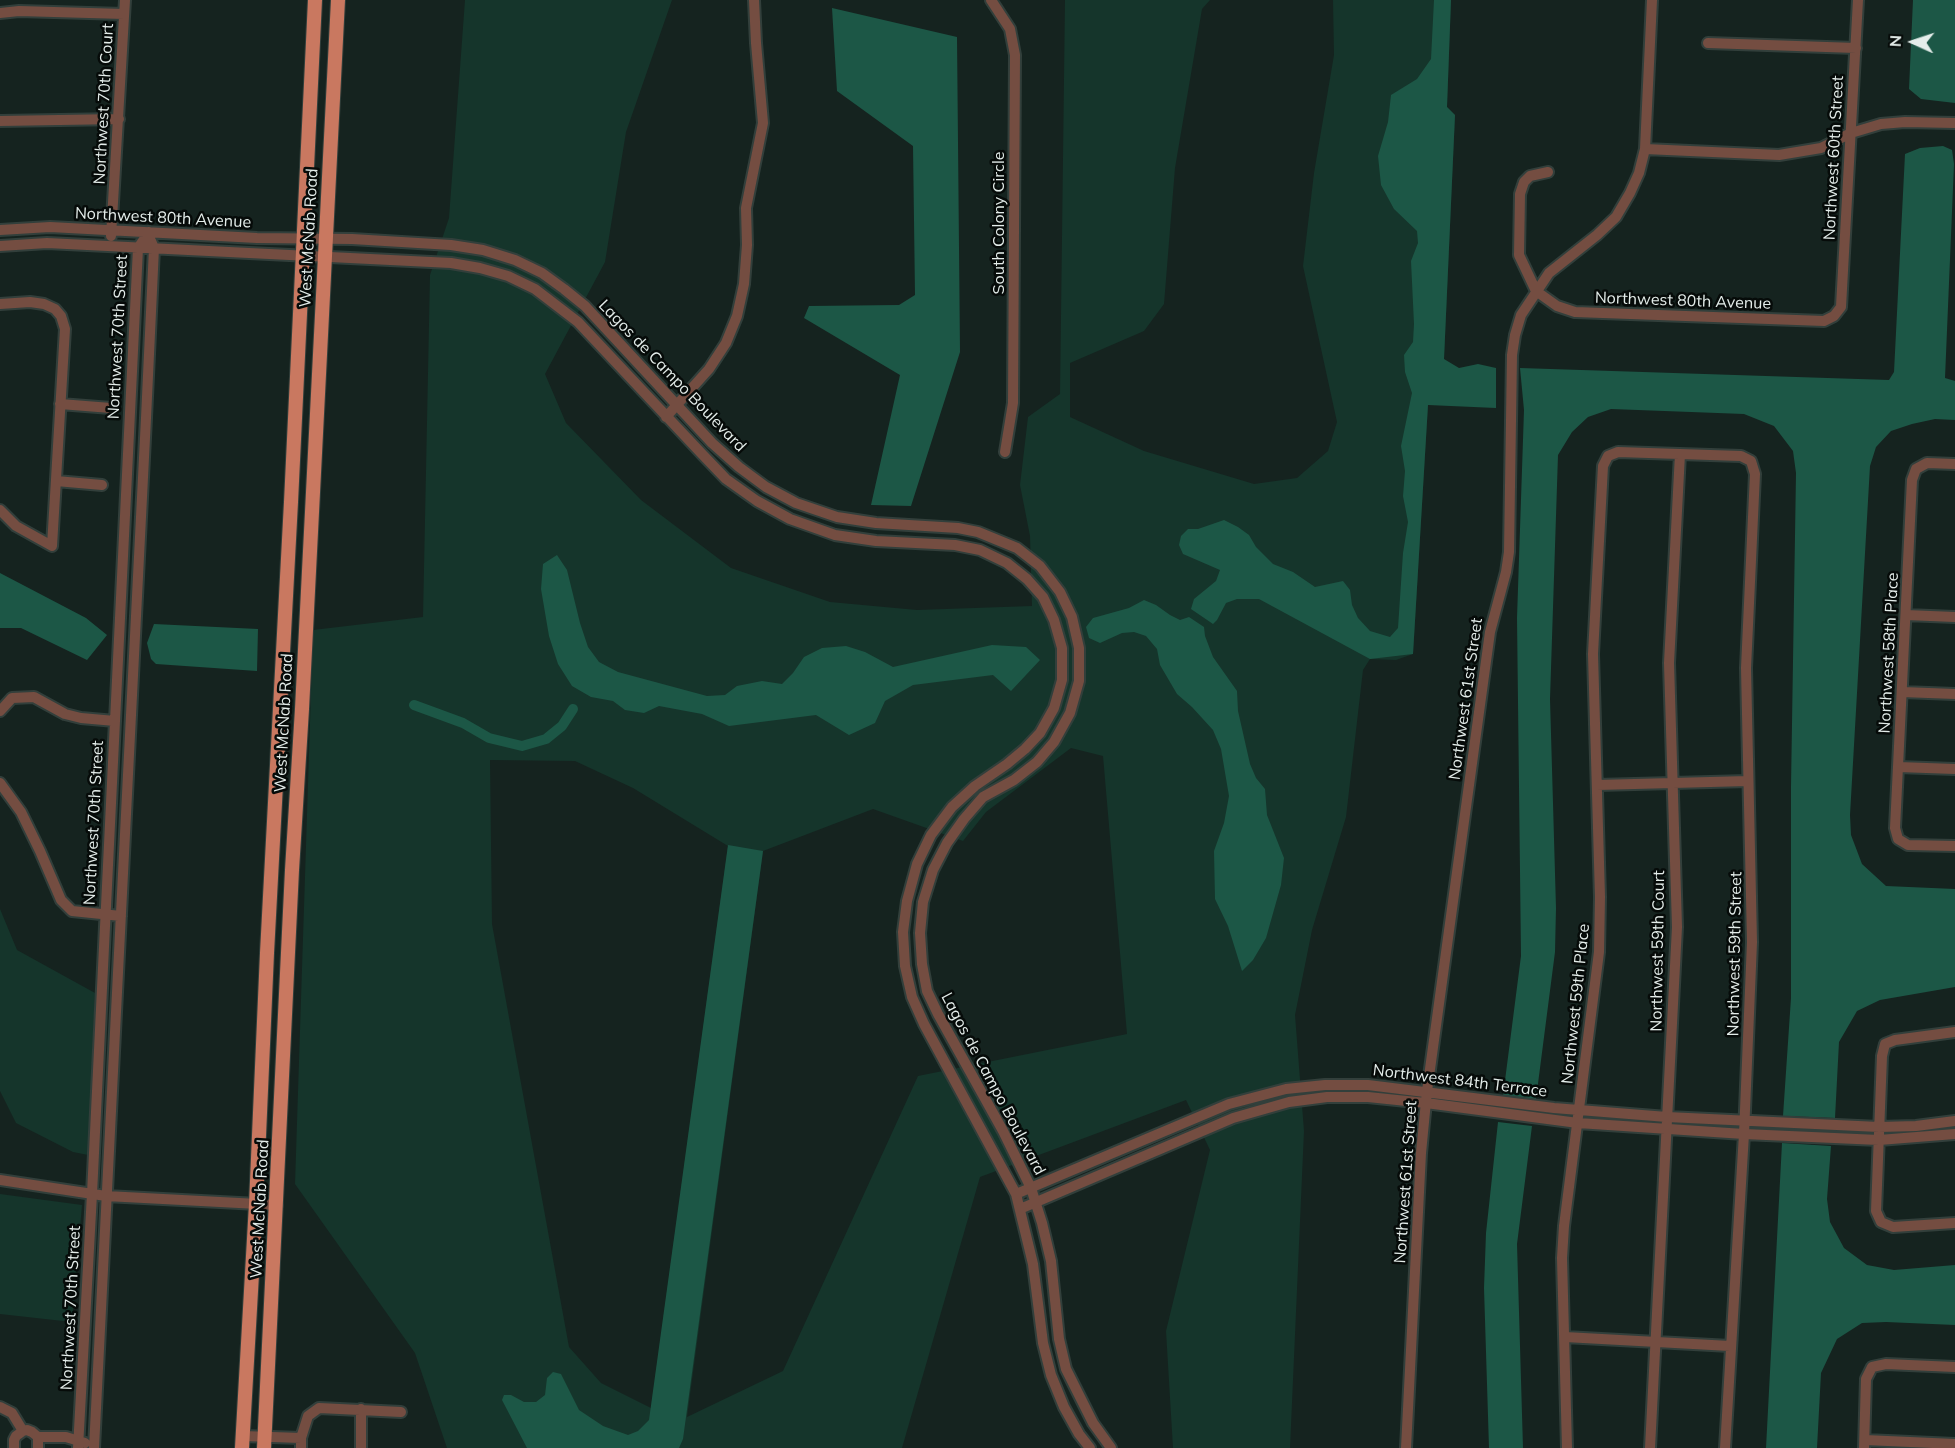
<!DOCTYPE html>
<html>
<head>
<meta charset="utf-8">
<style>
	body { margin:0 }
	#map { position:relative; width:1955px; height:1448px; overflow:hidden; background:#15231f; font-family:Mulish,sans-serif }
	canvas { display:block }
	.north { position:absolute; left:1883px; top:12px; width:60px; height:60px; -webkit-text-stroke:4px #060b09; paint-order:stroke; rotate:273deg; font-size:16px; font-weight:700; line-height:24px; text-align:center; color:#e4edea }
	.north::after { content:''; display:block; margin:auto; width:21px; height:27px; background:#e4edea; clip-path:polygon(50% 0,100% 100%,50% 72%,0 100%) }
</style>
</head>
<body>
<div id="map">
<canvas width="1955" height="1448"></canvas>
<div class="north">N</div>
</div>
<script>
const c = document.querySelector('canvas').getContext('2d');
c.lineJoin = 'round';
function fillPath(path, color) { c.fillStyle = color; c.fill(path, 'evenodd'); }
const toPath = rows => new Path2D(rows.map(r => 'M' + r).join(''));
function trace(path, color, width, dash) { c.strokeStyle = color; c.lineWidth = width; c.lineCap = dash ? 'butt' : 'round'; c.setLineDash(dash || []); c.stroke(path); }
function write(font, color, halo, rows, align = 'center') {
  c.font = font + ' Mulish,sans-serif'; c.lineWidth = 5; c.setLineDash([]); c.textBaseline = 'middle'; c.strokeStyle = halo; c.fillStyle = color; for (const [text, x, y, turn = 0] of rows) {
    c.save(); c.translate(x, y); c.rotate((+turn || 0) * Math.PI / 180); c.textAlign = isNaN(turn) ? turn : align; if (halo) c.strokeText(text, 0, 0); c.fillText(text, 0, 0); c.restore();
  }
}
const green = toPath([
	[465,0,672,0,626,132,605,262,545,374,566,423,641,500,731,568,830,602,917,610,1032,606,1030,536,1020,485,1028,417,1060,394,1065,0,1210,0,1202,9,1175,168,1164,304,1144,331,1070,363,1070,417,1144,451,1254,484,1297,478,1328,451,1337,422,1303,266,1314,173,1334,55,1333,0,1451,0,1447,107,1455,115,1444,359,1428,405,1413,654,1396,660,1370,659,1363,670,1346,817,1312,930,1295,1015,1304,1131,1290,1448,1173,1448,1166,1331,1210,1150,1186,1100,980,1177,902,1448,447,1448,415,1353,295,1184,313,630,423,617,430,275,449,218],
	[1071,748,1103,756,1127,1034,918,1076,783,1371,687,1417,763,851,873,809,963,841,986,812],
	[490,760,575,761,633,788,728,846,651,1408,601,1383,569,1347,492,924],
	[0,909,17,950,95,993,88,1155,73,1152,16,1123,0,1091],
	[0,1194,82,1205,72,1322,0,1314]
]);
const water = toPath([
	[1434,0,1451,0,1447,107,1455,115,1444,359,1459,368,1478,364,1496,368,1496,408,1428,405,1413,654,1370,659,1259,599,1237,599,1226,603,1217,620,1213,624,1191,609,1194,599,1216,581,1220,570,1183,554,1179,545,1181,536,1188,529,1198,529,1224,520,1238,527,1249,535,1256,547,1273,564,1293,572,1315,587,1343,581,1350,590,1352,605,1358,618,1370,631,1390,637,1398,628,1403,553,1408,522,1403,496,1405,471,1401,446,1412,393,1405,372,1404,355,1413,342,1414,324,1411,261,1418,243,1417,231,1394,209,1381,185,1378,156,1388,122,1391,95,1417,79,1431,59],
	[1913,0,1955,0,1955,103,1921,99,1909,89],
	[832,8,957,37,960,352,911,506,871,505,900,375,804,318,809,306,899,305,915,295,913,146,837,91],
	[1943,146,1952,150,1954,164,1945,378,1955,381,1955,420,1935,419,1912,424,1891,431,1876,447,1870,466,1850,815,1851,835,1862,864,1886,886,1955,889,1955,987,1880,1000,1857,1011,1839,1042,1835,1118,1783,1116,1791,998,1791,786,1796,473,1793,451,1774,426,1744,414,1611,409,1588,417,1572,432,1558,455,1550,699,1556,908,1555,952,1536,1099,1503,1096,1521,956,1517,618,1524,410,1520,368,1889,380,1894,372,1905,154,1920,148],
	[557,555,567,570,580,623,588,647,599,662,618,672,707,696,725,695,737,686,762,681,782,684,793,673,804,657,822,648,846,646,865,652,893,667,992,645,1026,647,1040,660,1011,691,993,675,913,685,885,701,875,723,849,735,816,715,729,726,702,714,659,706,644,713,625,710,613,701,591,697,572,686,558,664,549,636,541,589,543,564],
	[0,573,86,618,107,635,87,660,21,628,0,628],
	[1144,600,1156,605,1170,615,1180,620,1189,617,1204,627,1205,636,1213,657,1237,691,1238,711,1250,764,1256,778,1265,789,1267,815,1284,858,1281,885,1266,938,1253,960,1242,971,1228,926,1215,899,1214,851,1224,823,1229,796,1221,749,1213,730,1192,707,1177,694,1160,665,1157,649,1146,636,1134,632,1122,633,1100,643,1089,638,1086,627,1093,618,1129,608],
	[154,624,258,629,257,671,156,664,151,659,147,643],
	[728,845,763,851,683,1439,679,1448,527,1448,502,1400,504,1395,511,1395,524,1402,536,1402,545,1395,547,1378,553,1372,561,1374,579,1410,603,1426,628,1435,638,1431,649,1420],
	[1498,1122,1532,1126,1517,1244,1523,1448,1489,1448,1484,1288,1486,1233],
	[1782,1143,1831,1146,1827,1199,1830,1222,1844,1248,1867,1265,1894,1270,1955,1265,1955,1325,1886,1322,1862,1323,1837,1339,1821,1373,1817,1448,1766,1448]
]);
const canal = toPath([
	[414,705,463,723,489,738,522,746,546,739,562,726,573,709]
]);
const minor = toPath([
	[991,0,1010,29,1015,55,1013,403,1005,452],
	[0,13,19,11,124,14],
	[1708,43,1856,48],
	[0,121,119,119],
	[1645,149,1779,155,1821,148,1851,133,1881,124,1905,122,1955,123],
	[1548,172,1530,176,1524,182,1520,194,1519,255,1536,291,1557,306,1575,312,1824,321,1834,316,1841,307,1858,0],
	[0,230,50,227,257,238,352,239,451,245,483,250,515,260,542,273,564,289,585,306,712,443,739,467,766,487,796,503,837,517,876,523,958,528,978,532,1017,548,1040,566,1060,592,1072,617,1079,648,1079,681,1070,713,1054,742,1037,762,1014,780,983,797,964,819,947,843,933,870,923,902,920,933,922,964,927,991,938,1014,1003,1131,1031,1188,1042,1223,1051,1261,1059,1339,1066,1369,1093,1423,1111,1448],
	[111,236,125,0],
	[0,246,47,243,451,263,480,268,508,276,535,289,578,322,702,454,726,479,757,501,790,519,835,535,876,541,955,545,980,550,1007,563,1027,579,1043,597,1054,620,1062,648,1062,680,1054,708,1040,733,1025,749,1007,764,975,786,952,807,931,835,917,864,907,901,903,932,905,966,912,997,924,1024,1016,1194,1033,1264,1043,1343,1051,1375,1064,1407,1079,1434,1090,1448],
	[0,304,30,302,44,304,55,309,61,316,65,329,52,546,16,526,0,510],
	[60,404,111,408],
	[666,417,709,369,726,343,737,316,744,284,747,245,746,208,763,123,756,43,754,0],
	[1955,464,1927,463,1916,469,1912,480,1895,828,1898,839,1908,845,1955,846],
	[56,481,102,485],
	[1906,615,1955,617],
	[1902,692,1955,694],
	[0,711,12,698,34,697,65,714,81,718,115,721],
	[1898,767,1955,769],
	[0,783,21,812,40,851,61,900,72,911,121,916],
	[1597,785,1748,781],
	[1955,1032,1895,1040,1885,1044,1882,1056,1876,1211,1881,1222,1893,1227,1955,1223],
	[0,1180,106,1196,277,1205],
	[1016,1194,1229,1104,1286,1089,1325,1085,1368,1085,1554,1108,1667,1117,1879,1127,1916,1126,1955,1121],
	[1020,1209,1233,1118,1289,1102,1327,1097,1368,1097,1426,1103,1578,1123,1744,1134,1879,1140,1955,1134],
	[1565,1337,1730,1346],
	[0,1407,12,1413,23,1431],
	[243,1436,301,1438],
	[38,1437,66,1437,85,1443],
	[1865,1440,1955,1444],
	[14,1448,14,1440,16,1436,23,1431,27,1430,32,1432,38,1437,38,1448],
	[78,1448,92,1194,138,248,149,232],
	[94,1448,146,418,154,248,151,241],
	[301,1448,301,1438,308,1416,319,1408,401,1412],
	[361,1448,361,1409],
	[1406,1448,1421,1153,1427,1091,1490,632,1506,572,1509,552,1512,355,1515,335,1521,315,1549,273,1597,235,1616,217,1630,193,1639,173,1645,149,1652,0],
	[1567,1448,1562,1258,1564,1226,1599,952,1600,897,1593,654,1603,466,1608,456,1618,452,1741,456,1751,461,1755,474,1746,668,1752,942,1744,1134,1725,1448],
	[1650,1448,1677,927,1669,663,1680,454],
	[1864,1448,1866,1379,1872,1367,1886,1364,1955,1367]
]);
const major = toPath([
	[242,1448,256,1204,267,953,291,502,315,0],
	[264,1448,292,870,302,709,338,0]
]);
const streetNames = [
	["Northwest 70th Court",104,104,-87],
	["Northwest 60th Street",1834,158,-87],
	["Northwest 80th Avenue",163,218,3],
	["South Colony Circle",999,223,-90],
	["West McNab Road",309,238,-87],
	["Northwest 80th Avenue",1683,301,2],
	["Northwest 70th Street",118,337,-87],
	["Lagos de Campo Boulevard",672,376,46],
	["Northwest 58th Place",1889,653,-87],
	["Northwest 61st Street",1466,699,-82],
	["West McNab Road",284,723,-87],
	["Northwest 70th Street",94,823,-87],
	["Northwest 59th Court",1658,951,-89],
	["Northwest 59th Street",1735,954,-89],
	["Northwest 59th Place",1576,1004,-84],
	["Northwest 84th Terrace",1460,1081,7],
	["Lagos de Campo Boulevard",993,1084,62],
	["Northwest 61st Street",1406,1182,-86],
	["West McNab Road",260,1209,-87],
	["Northwest 70th Street",71,1308,-87]
];
fillPath(green, '#15352b');
fillPath(water, '#1c5746');
trace(canal, '#1c5746', 10);
trace(minor, '#323f3b', 14);
trace(major, '#323f3b', 16);
trace(minor, '#744d41', 10);
trace(major, '#c97860', 14);
write('16px', '#e4edea', '#060b09', streetNames);
</script>
</body>
</html>
